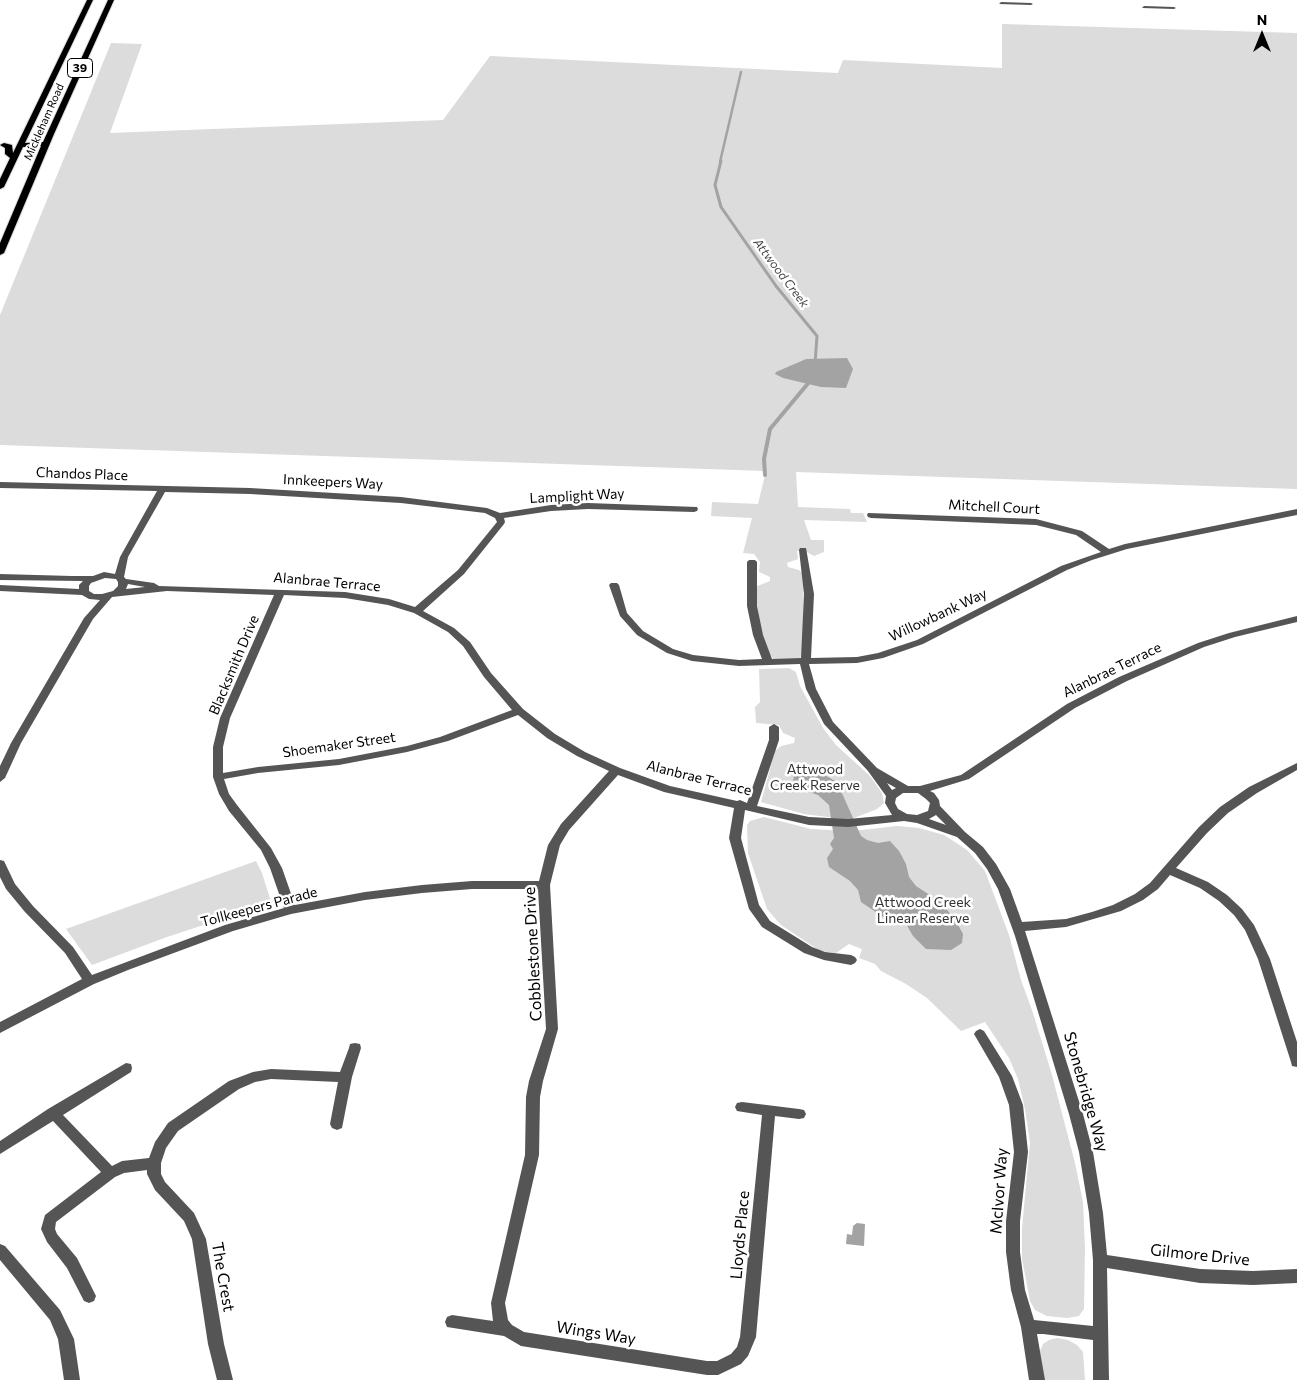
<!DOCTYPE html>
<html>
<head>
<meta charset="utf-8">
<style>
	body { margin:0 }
	#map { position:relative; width:1297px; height:1380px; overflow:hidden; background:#fff; font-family:Commissioner,sans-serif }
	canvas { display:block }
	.north { position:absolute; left:1237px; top:10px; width:50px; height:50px; -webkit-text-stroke:4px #fff; paint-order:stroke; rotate:0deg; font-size:14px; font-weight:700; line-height:20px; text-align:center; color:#000 }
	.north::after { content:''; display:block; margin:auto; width:18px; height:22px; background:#000; clip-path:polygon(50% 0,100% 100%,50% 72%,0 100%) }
</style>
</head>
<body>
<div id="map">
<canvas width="1297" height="1380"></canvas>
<div class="north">N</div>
</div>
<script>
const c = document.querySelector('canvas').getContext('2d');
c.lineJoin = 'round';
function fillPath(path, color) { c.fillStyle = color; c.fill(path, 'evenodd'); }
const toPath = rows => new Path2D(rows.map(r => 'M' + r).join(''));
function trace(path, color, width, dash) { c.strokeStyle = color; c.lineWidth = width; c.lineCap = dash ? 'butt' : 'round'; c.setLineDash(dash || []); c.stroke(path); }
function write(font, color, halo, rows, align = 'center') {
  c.font = font + ' Commissioner,sans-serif'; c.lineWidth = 5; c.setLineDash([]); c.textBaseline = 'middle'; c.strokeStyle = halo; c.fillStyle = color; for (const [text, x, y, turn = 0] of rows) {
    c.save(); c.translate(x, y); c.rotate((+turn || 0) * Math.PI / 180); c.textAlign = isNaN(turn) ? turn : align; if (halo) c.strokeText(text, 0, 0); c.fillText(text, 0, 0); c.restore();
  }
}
const green = toPath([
	[1002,24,1297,33,1297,489,796,472,798,507,850,509,851,513,863,513,867,522,804,520,811,540,824,540,824,552,814,556,805,551,797,551,798,559,787,563,788,567,799,570,803,574,804,644,800,659,774,660,769,653,760,627,755,587,770,581,770,577,759,572,760,562,754,554,743,553,752,518,711,516,712,502,758,504,766,471,0,445,0,315,111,43,142,44,110,133,443,120,490,56,838,73,843,60,1002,68],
	[789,668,796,672,800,686,823,728,836,745,870,776,882,793,884,803,877,809,854,818,843,819,804,814,761,802,775,751,781,746,794,743,795,738,783,733,779,725,756,723,755,707,760,702,759,669],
	[764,817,811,829,828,830,852,831,897,826,919,828,944,835,958,844,967,850,985,871,1009,935,1021,980,1033,1013,1052,1075,1075,1163,1083,1202,1085,1248,1084,1309,1079,1316,1067,1318,1047,1316,1035,1310,1030,1301,1022,1259,1022,1228,1030,1143,1025,1109,1018,1079,1009,1058,985,1022,961,1031,927,998,906,984,881,971,875,964,859,958,862,949,849,944,836,953,820,951,781,925,767,909,748,853,747,825,750,821],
	[256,861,262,873,272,905,225,918,167,937,92,965,66,929],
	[1057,1338,1068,1340,1077,1345,1083,1352,1085,1380,1044,1380,1040,1351,1043,1344,1049,1340]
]);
const water = toPath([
	[847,358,853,369,846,388,821,387,783,378,775,374,776,372,806,359],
	[814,769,837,782,861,836,867,840,878,843,890,841,899,851,906,864,909,877,916,886,942,903,957,923,963,934,962,943,951,950,926,949,913,936,906,924,899,920,886,919,861,902,858,890,850,881,829,867,827,858,833,849,830,844,834,838,829,805,818,795,806,791,793,783,794,775,800,770],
	[857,1223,865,1224,864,1246,846,1244,847,1234,852,1235,853,1226]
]);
const streamFar2 = toPath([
	[720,162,741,72]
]);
const streamFar1 = toPath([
	[721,161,715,185,721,207,776,286,817,336,815,364]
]);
const stream = toPath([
	[765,475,764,459,770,429,810,381]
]);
const minor = toPath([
	[1001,2,1031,3,1033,4,1031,5,999,4,1001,2],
	[1144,6,1174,7,1176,8,1174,9,1142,8,1144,6],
	[0,482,250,488,401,497,487,508,500,513,551,505,588,503,697,507,698,509,697,511,694,512,588,509,551,511,504,518,505,522,504,524,464,574,423,611,454,628,470,642,491,673,523,709,555,734,585,752,620,768,670,786,737,801,740,800,747,803,769,740,769,727,774,724,779,727,779,740,757,806,809,817,848,819,892,815,885,803,886,796,868,771,824,724,806,689,800,664,739,666,692,661,667,653,637,635,620,616,609,585,611,583,617,583,619,585,627,613,643,631,673,649,693,655,739,660,762,659,753,635,747,606,747,562,749,560,755,560,757,562,757,606,763,635,772,659,801,658,804,594,799,550,800,548,806,548,814,594,811,658,857,657,878,653,917,640,1061,566,1101,552,1076,535,1036,525,871,518,868,517,867,515,868,513,1036,519,1082,531,1109,549,1125,544,1297,509,1297,515,1127,549,1092,560,1067,570,923,644,883,658,857,663,809,664,816,689,833,722,877,768,908,786,920,786,961,775,1067,704,1119,677,1198,643,1229,633,1297,616,1297,622,1235,637,1204,647,1127,681,1075,708,969,779,930,791,934,793,939,800,940,806,965,832,983,847,996,864,1010,889,1022,922,1066,919,1092,912,1113,905,1135,894,1150,883,1199,827,1220,807,1249,787,1297,763,1297,770,1257,793,1228,813,1207,833,1176,868,1208,882,1227,895,1242,909,1254,925,1270,959,1297,1042,1297,1067,1292,1066,1291,1062,1258,959,1245,930,1234,915,1219,901,1200,888,1170,875,1158,889,1143,900,1121,911,1066,927,1025,931,1083,1114,1093,1152,1103,1213,1107,1255,1200,1269,1253,1271,1297,1269,1297,1283,1253,1285,1200,1283,1107,1268,1109,1380,1093,1380,1093,1340,1043,1334,1037,1334,1045,1380,1029,1380,1021,1327,1011,1290,1006,1252,1006,1221,1014,1152,1009,1105,999,1077,974,1034,976,1031,980,1029,984,1031,1012,1076,1023,1105,1028,1152,1020,1221,1020,1252,1025,1290,1034,1320,1093,1326,1093,1260,1089,1213,1079,1152,1069,1114,1015,936,998,889,987,869,975,853,957,837,917,823,904,821,848,827,809,825,745,810,741,838,759,905,770,921,812,947,825,952,851,955,855,957,857,960,855,963,851,965,824,960,804,953,762,927,749,909,729,838,734,808,664,792,618,775,569,830,560,845,550,885,558,1029,543,1081,540,1097,539,1155,505,1303,508,1320,512,1325,524,1332,707,1361,717,1361,731,1354,737,1347,740,1337,762,1115,737,1111,735,1107,737,1103,742,1102,799,1109,804,1110,806,1114,804,1118,799,1119,775,1116,756,1337,748,1356,741,1364,718,1375,707,1375,521,1346,504,1336,447,1327,445,1322,447,1317,452,1315,493,1321,491,1303,525,1155,526,1097,529,1081,546,1029,538,889,472,889,422,893,365,900,291,914,233,931,128,970,94,984,0,1033,0,1022,82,979,65,953,25,912,6,889,0,877,0,860,4,861,15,884,33,906,73,947,92,975,225,925,284,908,270,868,261,850,229,811,219,794,213,777,213,747,220,718,274,595,167,591,112,597,93,619,21,743,5,778,0,782,0,766,11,743,84,618,100,600,89,599,82,595,0,591,0,585,79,589,79,585,83,581,0,580,0,574,72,576,93,576,104,572,115,574,120,557,157,491,0,488,0,482],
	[165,492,250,494,401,503,485,513,495,518,497,522,458,570,415,607,389,599,345,592,159,586,154,583,126,579,124,577,128,557,165,492],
	[105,578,116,579,118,582,118,586,113,591,102,594,94,594,89,591,89,586,91,583,105,578],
	[128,584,145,587,126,589,128,584],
	[284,595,345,598,388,605,414,613,448,632,463,646,484,677,512,710,440,737,407,746,339,759,258,767,223,773,223,747,230,718,284,595],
	[518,715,547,738,577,756,609,771,561,824,548,845,539,881,472,881,422,885,365,892,295,905,282,868,271,848,237,805,229,794,224,779,258,773,339,765,407,752,448,741,518,715],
	[887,783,896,788,892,790,887,783],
	[903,793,918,793,926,799,930,803,928,811,917,815,907,814,898,809,895,803,896,798,903,793],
	[936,815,946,825,929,819,936,815],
	[355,1043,360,1044,361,1048,352,1077,342,1128,337,1130,332,1128,330,1124,338,1082,271,1079,255,1082,239,1089,178,1131,166,1148,161,1163,161,1174,165,1182,194,1213,206,1239,224,1344,233,1380,217,1380,208,1344,192,1239,184,1221,155,1190,147,1174,147,1170,124,1173,115,1177,56,1222,55,1229,57,1234,77,1258,96,1296,94,1301,89,1303,84,1301,67,1268,47,1242,41,1229,45,1215,101,1172,53,1121,0,1154,0,1141,48,1109,126,1063,131,1064,132,1068,131,1072,63,1115,112,1166,122,1161,149,1158,155,1142,168,1123,229,1081,253,1072,271,1069,340,1072,349,1048,350,1044,355,1043]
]);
const tertiary = toPath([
	[0,1244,5,1246,60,1310,74,1339,80,1380,64,1380,58,1339,50,1320,0,1260,0,1244]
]);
const primary = toPath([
	[87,0,93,0,25,143,43,142,108,0,114,0,54,134,4,253,0,255,0,243,41,146,23,147,4,187,0,189,0,179,10,158,5,154,5,148,0,145,4,143,12,145,13,153,87,0]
]);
const farStreetnames = [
	["Mickleham Road",44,122,-66]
];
const shields = [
	[80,68,25]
];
const shieldNames = [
	["39",80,68]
];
const farWaternames = [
	["Attwood Creek",781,273,53]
];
const streetNames = [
	["Chandos Place",82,474,2],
	["Innkeepers Way",333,482,3],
	["Lamplight Way",577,496,-3],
	["Mitchell Court",994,507,3],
	["Alanbrae Terrace",327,582,5],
	["Willowbank Way",938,615,-25],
	["Blacksmith Drive",234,665,-67],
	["Alanbrae Terrace",1112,670,-26],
	["Shoemaker Street",339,745,-8],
	["Alanbrae Terrace",699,778,14],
	["Tollkeepers Parade",259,907,-15]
];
const parkNames = [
	["Attwood",815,769],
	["Creek Reserve",815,785],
	["Attwood Creek",923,902],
	["Linear Reserve",923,918]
];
const nearStreetnames = [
	["Cobblestone Drive",533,954,-93],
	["Stonebridge Way",1086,1092,74],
	["McIvor Way",999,1191,-86],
	["Lloyds Place",740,1235,-85],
	["Gilmore Drive",1200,1255,6],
	["The Crest",223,1277,80],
	["Wings Way",596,1333,9]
];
fillPath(green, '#dcdcdc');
fillPath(water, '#a3a3a3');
trace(streamFar2, '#a3a3a3', 2.5);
trace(streamFar1, '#a3a3a3', 3);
trace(stream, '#a3a3a3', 4);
trace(primary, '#dbdbdb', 2);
fillPath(minor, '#555');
fillPath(tertiary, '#555');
fillPath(primary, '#000');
write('11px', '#000', '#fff', farStreetnames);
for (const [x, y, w] of shields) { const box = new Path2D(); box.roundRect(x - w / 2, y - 9.5, w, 19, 4); c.fillStyle = '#fff'; c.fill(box); trace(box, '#000', 1); }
write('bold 12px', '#000', null, shieldNames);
write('italic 12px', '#444', '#fff', farWaternames);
write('14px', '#000', '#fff', streetNames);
write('14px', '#333', '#fff', parkNames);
write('16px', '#000', '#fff', nearStreetnames);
</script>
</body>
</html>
